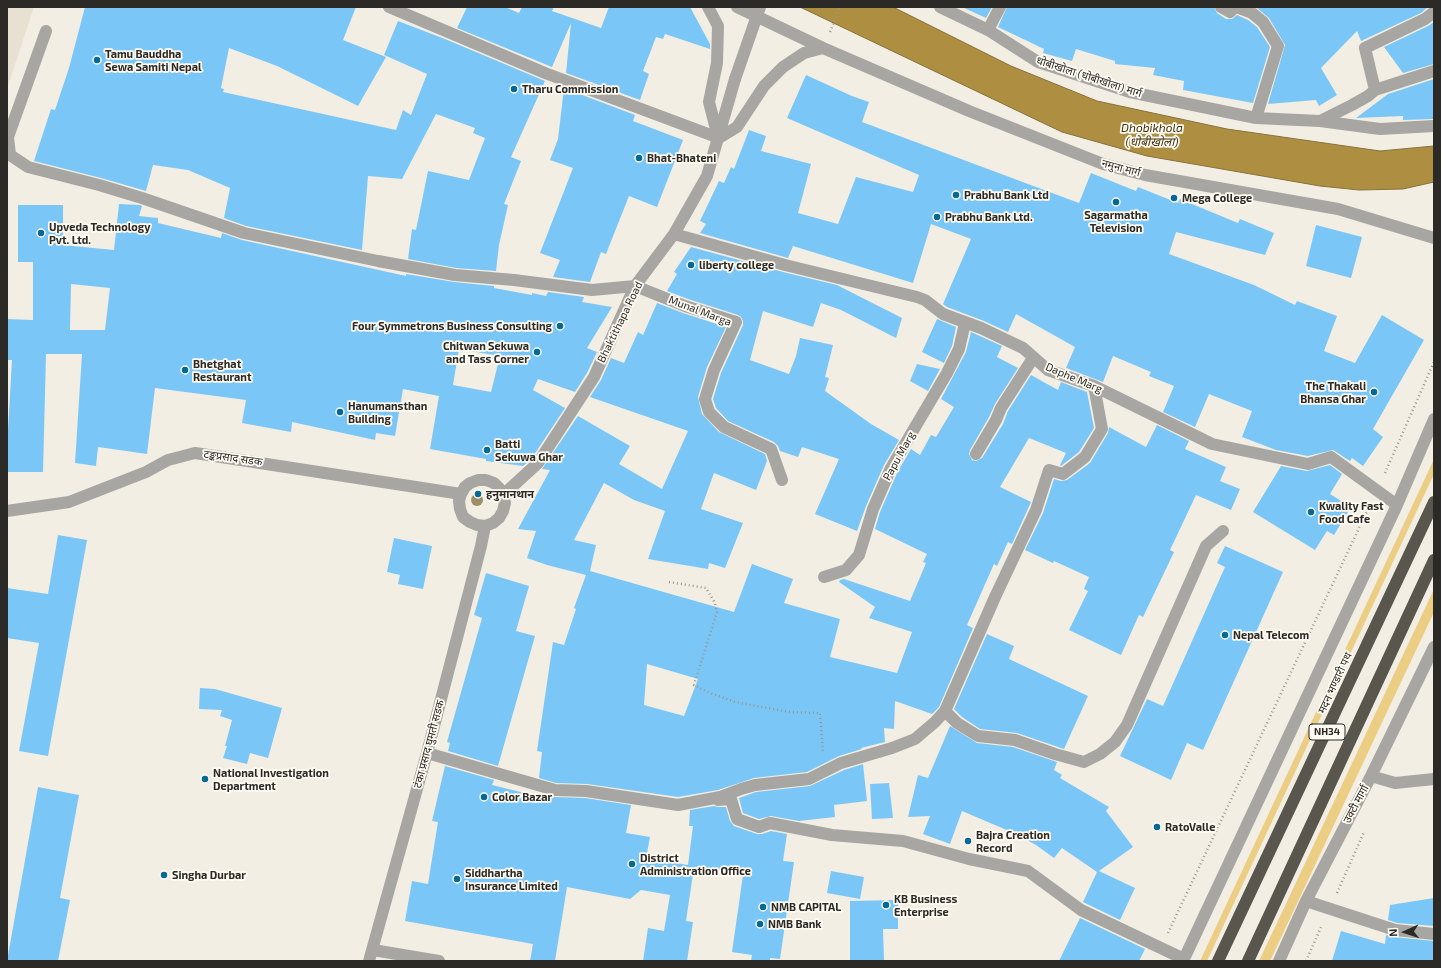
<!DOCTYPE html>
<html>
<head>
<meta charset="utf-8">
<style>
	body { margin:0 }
	#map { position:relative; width:1441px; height:968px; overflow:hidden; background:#f3eee3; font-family:"Exo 2",sans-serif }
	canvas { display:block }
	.frame { position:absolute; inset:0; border:8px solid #2b2a26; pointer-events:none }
	.north { position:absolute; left:1385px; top:912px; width:40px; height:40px; -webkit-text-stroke:3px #fffbf3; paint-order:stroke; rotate:267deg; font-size:11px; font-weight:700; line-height:16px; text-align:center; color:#2b2a26 }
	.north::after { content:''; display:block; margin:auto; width:14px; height:18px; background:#2b2a26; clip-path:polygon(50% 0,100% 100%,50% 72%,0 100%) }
</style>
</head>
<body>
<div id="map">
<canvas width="1441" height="968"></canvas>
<div class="frame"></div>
<div class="north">N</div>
</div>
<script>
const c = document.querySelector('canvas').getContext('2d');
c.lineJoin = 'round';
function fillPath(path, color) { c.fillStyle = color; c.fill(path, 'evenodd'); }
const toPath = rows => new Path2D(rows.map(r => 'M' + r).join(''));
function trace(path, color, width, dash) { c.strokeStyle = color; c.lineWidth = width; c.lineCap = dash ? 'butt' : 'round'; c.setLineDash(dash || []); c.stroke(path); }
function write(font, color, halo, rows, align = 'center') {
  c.font = font + ' "Exo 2","Noto Sans Devanagari",sans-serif'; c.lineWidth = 3.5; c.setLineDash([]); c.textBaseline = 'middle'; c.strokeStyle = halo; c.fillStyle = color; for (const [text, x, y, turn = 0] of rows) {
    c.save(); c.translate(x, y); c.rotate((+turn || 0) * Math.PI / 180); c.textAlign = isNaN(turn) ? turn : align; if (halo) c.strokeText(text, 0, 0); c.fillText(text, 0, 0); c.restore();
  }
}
const built = toPath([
	[7,7,34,7,7,89]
]);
const green = toPath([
	[1434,459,1434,474,1207,961,1200,961],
	[1434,589,1434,612,1270,961,1259,961]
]);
const water = toPath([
	[800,7,893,7,1011,66,1097,101,1227,129,1380,151,1434,146,1434,182,1403,189,1359,190,1320,186,1147,156,1062,132,800,7]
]);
const building = toPath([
	[85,7,356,7,343,40,386,57,358,106,277,66,229,48,221,88,224,89,223,92,396,130,403,110,411,115,427,74,384,55,398,21,445,39,545,81,511,157,521,161,504,204,508,205,499,245,496,271,456,268,408,259,412,229,416,230,428,171,469,180,485,138,473,133,475,128,436,114,402,179,368,176,362,250,246,226,224,218,230,188,188,170,153,165,146,191,101,178,34,161,51,109,55,110,69,68],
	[467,7,505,7,519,13,522,7,554,7,552,11,601,28,609,7,690,7,710,44,710,49,665,34,663,39,656,37,643,71,649,74,640,100,566,73,571,23,552,67,457,28],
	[962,7,992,7,986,18],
	[1007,7,1214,7,1217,13,1226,19,1232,19,1237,15,1248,20,1257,27,1270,47,1253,103,1183,90,1184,81,1153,75,1155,68,1115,64,1115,61,1076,49,1072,61,1043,53,1044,49,998,27],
	[1256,7,1428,7,1421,13,1361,41,1357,31,1321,68,1337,95,1319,106,1316,100,1268,104,1285,45,1269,18],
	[1434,22,1434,64,1403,73,1384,47,1428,26],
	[806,75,852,96,869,102,862,122,1079,203,1091,173,1136,191,1138,187,1178,203,1180,199,1238,223,1240,219,1274,233,1265,255,1176,232,1169,254,1254,285,1295,305,1297,301,1337,316,1324,351,1355,363,1382,315,1424,340,1373,429,1383,437,1363,466,1352,458,1350,461,1333,450,1308,456,1276,450,1242,437,1252,411,1209,394,1195,427,1163,412,1174,386,1149,376,1151,372,1113,356,1103,382,1066,368,1075,347,1016,314,1008,332,984,321,947,307,943,304,971,239,931,224,913,283,793,246,788,258,700,233,706,224,700,221,719,181,724,183,731,167,734,169,749,130,766,136,761,151,811,164,798,213,838,224,856,177,913,192,919,175,787,118],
	[1434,79,1434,119,1403,120,1403,116,1356,118,1388,94],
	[564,88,635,115,633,121,683,140,657,207,629,196,606,254,601,252,590,282,553,277,560,260,540,253,573,168,550,160,558,139],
	[119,204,140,205,142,206,139,216,158,218,158,223,221,238,222,233,242,240,406,276,406,274,454,282,494,286,494,288,532,295,532,293,546,296,548,292,584,297,582,302,612,307,587,348,597,352,587,373,575,392,538,379,533,390,565,408,532,458,523,466,486,461,486,459,430,449,439,396,403,389,395,436,376,433,375,440,292,422,291,432,242,423,246,400,155,388,147,454,98,447,96,466,75,463,82,354,46,354,43,472,7,472,7,448,12,360,7,360,7,319,33,320,33,262,18,262,18,205,63,205,63,245,114,250],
	[71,284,110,288,105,330,70,330],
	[459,349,500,356,491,392,453,385],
	[1316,225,1362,237,1351,278,1306,266],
	[691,247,783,272,837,285,902,318,896,338,841,310,821,303,813,327,763,311,750,360,789,374,796,356,800,338,833,345,825,377,829,378,825,391,871,424,899,440,884,465,866,506,857,531,815,514,839,459,802,447,798,457,780,451,778,446,774,442,728,421,716,408,713,399,721,373,743,325,743,321,741,317,738,315,688,299,667,291,677,274,674,272],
	[657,303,683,313,726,327,707,367,698,397,702,414,719,432,765,454,767,461,756,490,714,473,701,509,743,523,725,568,709,563,708,569,648,559,665,511,634,500,604,483,574,540,596,545,590,571,734,612,752,564,793,579,784,603,840,619,830,657,897,673,912,632,869,618,875,607,839,582,840,580,844,579,910,601,926,563,923,562,927,554,875,529,880,512,898,471,911,449,920,455,931,435,936,437,954,407,941,399,966,352,971,332,1002,346,997,357,1018,368,995,404,989,417,970,450,969,454,972,460,976,461,982,458,1003,424,1008,411,1031,375,1058,390,1061,382,1087,392,1094,428,1079,452,1061,466,1060,465,1066,453,1029,438,1000,487,1031,502,1012,544,1008,542,997,566,994,564,967,625,973,628,939,707,932,714,895,701,894,729,884,728,885,742,861,748,862,749,839,756,807,772,754,778,718,790,678,797,587,784,556,783,539,778,542,752,537,751,553,642,564,645,576,609,574,608,586,575,547,565,527,558,536,531,518,529,550,470,542,469,578,416,630,446,619,464,662,489,688,431,590,397,601,380,611,358,624,363,638,332,643,335],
	[647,664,698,679,684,716,644,705],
	[937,319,956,327,952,346,944,363,922,352],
	[917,364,940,369,928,391,910,381],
	[1157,425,1189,441,1185,449,1226,467,1220,481,1240,489,1231,510,1196,495,1170,550,1174,552,1143,617,1139,615,1121,655,1069,630,1088,591,1084,589,1089,577,1054,561,1053,563,1025,550,1043,513,1054,479,1061,481,1067,480,1090,463,1108,433,1109,427,1146,447],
	[1330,465,1342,474,1330,494,1351,507,1334,535,1327,531,1315,550,1253,512,1281,466,1307,471],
	[58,535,87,540,48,756,19,751,39,643,7,638,7,588,48,594],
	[394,538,432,546,423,589,398,584,400,575,387,572],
	[1225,546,1283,572,1203,750,1187,743,1171,780,1120,756,1147,699,1163,706,1225,567,1217,563],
	[486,573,529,586,516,631,535,636,498,766,448,751,450,743,447,742,482,618,474,615],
	[987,634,1014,646,1009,659,1088,696,1064,749,1017,733,980,729,962,717,954,709],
	[200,688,215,689,282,708,268,758,250,753,247,764,223,758,227,746,225,746,232,720,220,716,222,710,199,709],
	[950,726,977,743,1013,747,1057,762,1054,770,1062,775,1060,778,1109,807,1106,811,1133,847,1099,871,1135,888,1120,920,1083,902,1097,872,1062,848,1054,858,1036,845,1016,834,962,811,950,844,923,834,930,816,908,817,918,775,928,778],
	[863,764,867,801,834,805,835,817,799,821,771,816,759,819,743,813,739,798,756,792,810,786,844,770],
	[445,766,494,780,492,785,537,796,537,793,555,797,585,798,631,805,626,833,650,837,646,858,688,865,693,826,689,826,690,810,714,806,718,807,726,807,730,821,734,826,757,834,762,834,771,831,787,834,783,861,794,862,780,959,770,958,770,961,751,961,752,955,732,952,743,875,694,867,686,921,693,922,687,961,643,961,648,928,664,931,670,895,641,890,630,899,567,887,555,961,530,961,533,944,405,921,412,881,428,884,438,822,432,821],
	[889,783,893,818,872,819,870,784],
	[38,787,79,795,60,898,70,900,58,961,7,961],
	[831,871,864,877,860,899,827,893],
	[1434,898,1434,926,1397,923,1388,920,1390,905],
	[898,900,898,929,883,929,884,961,850,961,850,901],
	[1080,918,1145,949,1139,961,1059,961],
	[1341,931,1385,944,1386,935,1394,937,1434,941,1434,961,1332,961]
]);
const path = toPath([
	[830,32,840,7],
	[1385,473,1434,362],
	[669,582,706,588,715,603,717,612,694,685,710,693,735,702,789,712,820,713,823,751],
	[1337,893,1364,832],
	[1168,933,1369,507],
	[1306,961,1322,925]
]);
const minor = toPath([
	[389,7,545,73,719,138],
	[708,7,718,26,717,63,709,102,718,137],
	[737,7,823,48,969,111,1103,164,1145,175,1338,209,1434,238],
	[940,7,988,30,1038,62,1130,92,1256,118,1320,121,1380,129,1434,126],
	[1221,7,1230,12,1235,7],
	[1236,7,1252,13,1263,22,1278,46,1256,118],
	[988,30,1000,7],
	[46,31,8,137,10,155,28,167,99,185,142,198,244,233,378,261,455,275,514,280,592,290,635,286,685,306,736,322,714,370,705,399,709,412,724,427,771,449,782,480],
	[1375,90,1365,48,1425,19,1434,12],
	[1320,121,1352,105,1368,96,1375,90,1434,71],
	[719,138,737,127,764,86,783,67,804,53,823,48],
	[674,234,785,265,917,297,925,300,943,314,981,328,1023,348,1048,370,1094,386,1212,444,1308,464,1331,457,1397,505],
	[976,454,996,420,1001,408,1033,358],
	[461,494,459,501,460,509,463,517,470,522,477,525,485,526,493,523,499,518,503,511,505,503,503,495,538,463,594,377,635,286,674,234,707,176,735,79],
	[7,511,69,502,146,472,168,460,195,453,461,494,465,487,470,483,478,480,486,480,494,483,499,488,503,495],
	[824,577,846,570,859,555,873,509,891,468,947,373,959,349,965,323],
	[945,711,957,723,978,736,1015,740,1055,754,1084,762,1100,754,1115,742,1127,725,1206,546,1223,531],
	[427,753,555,790,586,791,678,805,720,797,741,789,755,785,809,779,841,763,892,748,915,739,935,722,945,711,995,597,1036,510,1049,470,1063,474,1085,457,1102,429,1094,386],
	[1371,776,1395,783,1434,779],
	[718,800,731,799,737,819,759,827,770,823,832,835,903,841,969,859,1028,871,1081,910,1184,959],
	[1306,901,1395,930,1434,934],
	[373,950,439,961],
	[369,961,427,753,481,546,485,526],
	[1183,961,1397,505,1434,419],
	[1279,961,1306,901,1371,776,1434,647]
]);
const highway = toPath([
	[1218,961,1434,502],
	[1248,961,1434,560]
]);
const minorBridge = toPath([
	[735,79,760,7]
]);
const trees = [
	[477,500]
];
const markers = [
	[97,60,4,"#026997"],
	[514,89,4,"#026997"],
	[639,158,4,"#026997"],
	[956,195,4,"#026997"],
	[1174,198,4,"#026997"],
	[1116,202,4,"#026997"],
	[937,217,4,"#026997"],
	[41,233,4,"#026997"],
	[691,265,4,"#026997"],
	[560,326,4,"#026997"],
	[537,352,4,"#026997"],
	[185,370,4,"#026997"],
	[1374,392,4,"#026997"],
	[340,412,4,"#026997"],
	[487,450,4,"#026997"],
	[478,494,4,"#026997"],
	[1311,512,4,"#026997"],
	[1225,635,4,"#026997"],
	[205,779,4,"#026997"],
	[484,797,4,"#026997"],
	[1157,827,4,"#026997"],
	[968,841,4,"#026997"],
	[632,864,4,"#026997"],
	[164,875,4,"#026997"],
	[457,879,4,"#026997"],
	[886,905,4,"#026997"],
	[763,907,4,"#026997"],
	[760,924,4,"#026997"]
];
const shields = [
	[1327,732,36]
];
const shieldNames = [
	["NH34",1327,732]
];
const poiNames = [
	["Tamu Bauddha",105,54],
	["Sewa Samiti Nepal",105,67],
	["Tharu Commission",522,89],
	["Bhat-Bhateni",647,158],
	["Prabhu Bank Ltd",964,195],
	["Mega College",1182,198],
	["Sagarmatha",1116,215,"center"],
	["Television",1116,228,"center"],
	["Prabhu Bank Ltd.",945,217],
	["Upveda Technology",49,227],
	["Pvt. Ltd.",49,240],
	["liberty college",699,265],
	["Four Symmetrons Business Consulting",552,326,"right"],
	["Chitwan Sekuwa",529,346,"right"],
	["and Tass Corner",529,359,"right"],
	["Bhetghat",193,364],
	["Restaurant",193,377],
	["The Thakali",1366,386,"right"],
	["Bhansa Ghar",1366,399,"right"],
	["Hanumansthan",348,406],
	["Building",348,419],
	["Batti",495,444],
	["Sekuwa Ghar",495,457],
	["हनुमानथान",486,494],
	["Kwality Fast",1319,506],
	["Food Cafe",1319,519],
	["Nepal Telecom",1233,635],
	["National Investigation",213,773],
	["Department",213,786],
	["Color Bazar",492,797],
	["RatoValle",1165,827],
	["Bajra Creation",976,835],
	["Record",976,848],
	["District",640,858],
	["Administration Office",640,871],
	["Siddhartha",465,873],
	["Insurance Limited",465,886],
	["Singha Durbar",172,875],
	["KB Business",894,899],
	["Enterprise",894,912],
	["NMB CAPITAL",771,907],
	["NMB Bank",768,924]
];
const streetNames = [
	["धोबीखोला (धोबीखोला) मार्ग",1089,77,18],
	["नमुना मार्ग",1121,168,15],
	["Munal Marga",700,311,21],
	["Bhaktithapa Road",620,322,-64],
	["Daphe Marg",1074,378,23],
	["Papu Marg",899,456,-61],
	["टङ्कप्रसाद सडक",233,458,8],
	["मदन भण्डारी पथ",1335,683,-65],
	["टंका प्रसाद घुमती सडक",429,744,-75],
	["उक्टी मार्गा",1356,804,-62]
];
const waterNames = [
	["Dhobikhola",1152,128],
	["(धोबीखोला)",1152,142]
];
fillPath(built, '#e8e0d0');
fillPath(green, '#eccd84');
fillPath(water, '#ae8f42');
trace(water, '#87713a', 1);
fillPath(building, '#7ac7f7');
trace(path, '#9b978f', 2.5, [1, 3]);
trace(minor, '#a8a6a2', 12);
trace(highway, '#59564d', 12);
trace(minorBridge, '#a8a6a2', 12);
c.fillStyle = '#9e8f67';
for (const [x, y] of trees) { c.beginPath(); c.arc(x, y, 6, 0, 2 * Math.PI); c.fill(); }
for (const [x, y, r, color] of markers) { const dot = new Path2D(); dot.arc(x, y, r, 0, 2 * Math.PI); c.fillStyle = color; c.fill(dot); trace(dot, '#fffbf3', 1.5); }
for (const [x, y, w] of shields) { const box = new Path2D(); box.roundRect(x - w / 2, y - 8, w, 16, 3); c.fillStyle = '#fffbf3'; c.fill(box); trace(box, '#2b2a26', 1); }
write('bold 10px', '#2b2a26', null, shieldNames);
write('bold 11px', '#2b2a26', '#fffbf3', poiNames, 'left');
write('11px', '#2b2a26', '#fffbf3', streetNames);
write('italic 12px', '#3e310f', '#fffbf3', waterNames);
</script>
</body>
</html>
